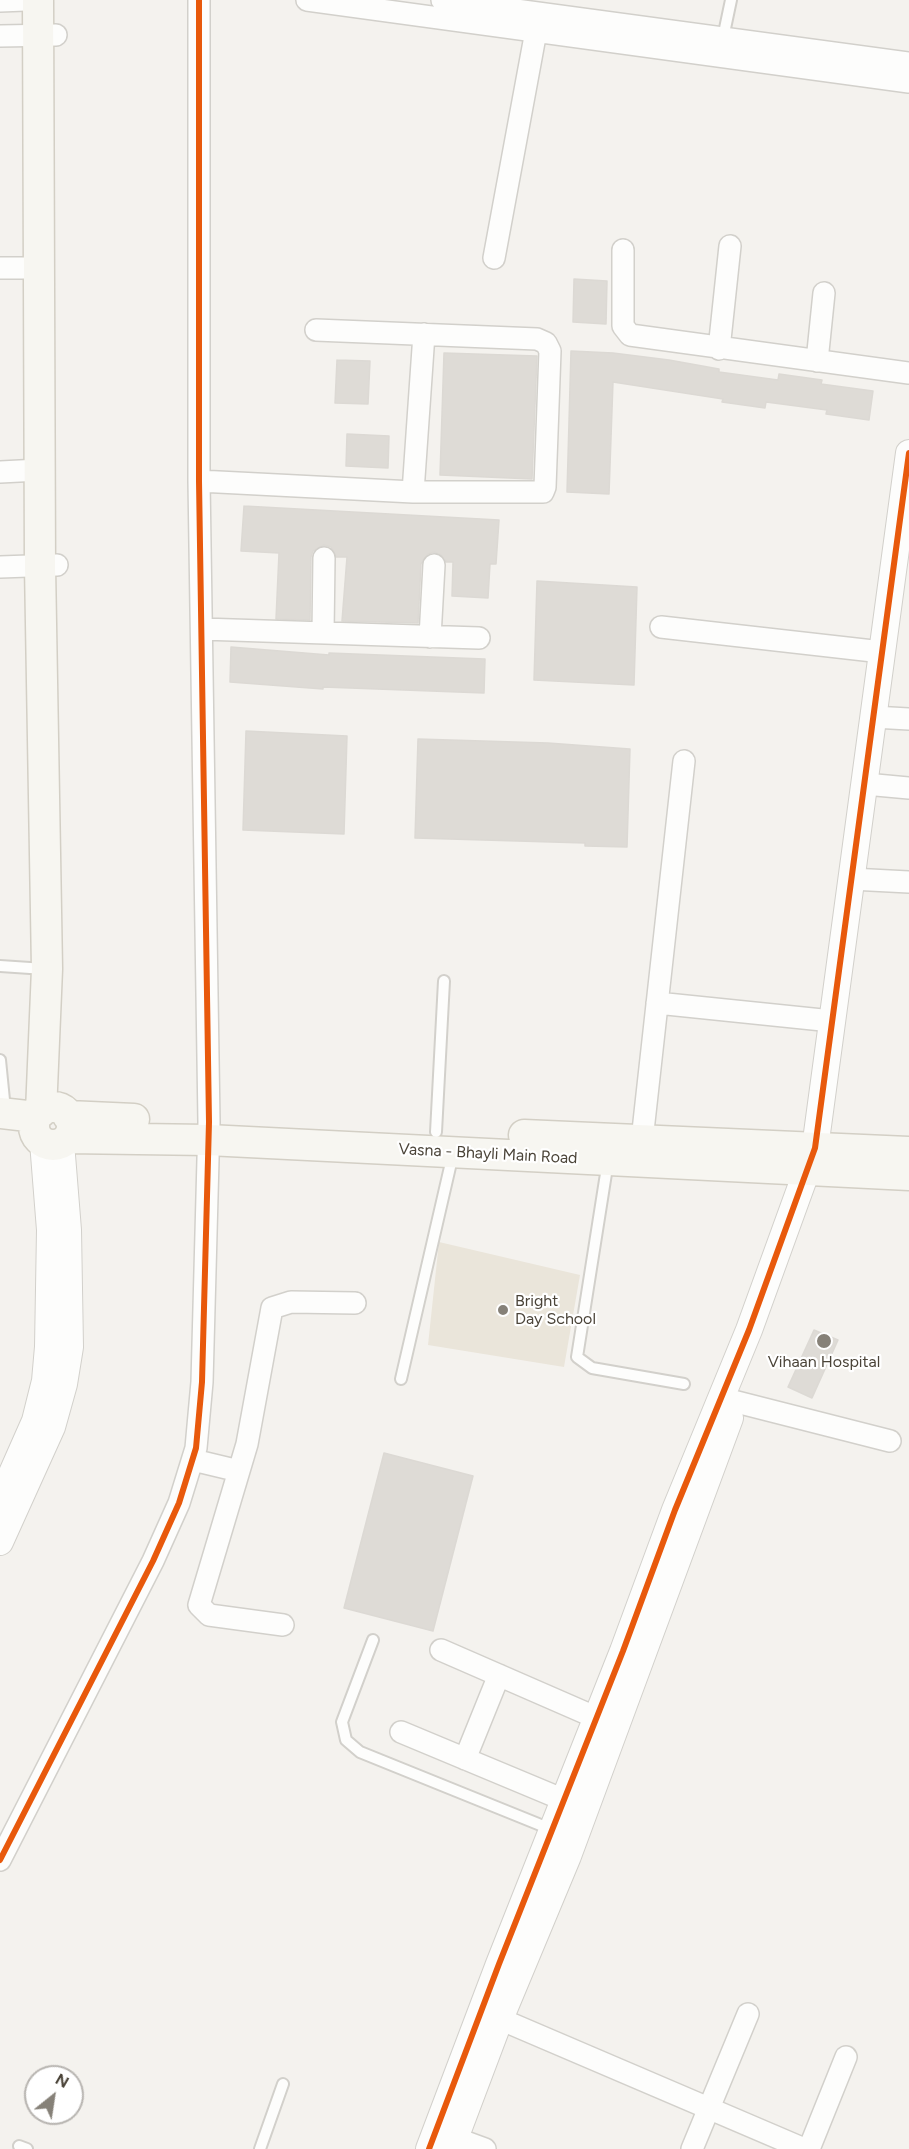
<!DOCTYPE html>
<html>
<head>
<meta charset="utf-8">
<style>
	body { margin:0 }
	#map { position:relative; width:909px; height:2149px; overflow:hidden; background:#f4f2ee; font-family:Figtree,sans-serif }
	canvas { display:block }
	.north { position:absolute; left:24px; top:2065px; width:60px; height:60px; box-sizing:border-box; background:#fff; border:2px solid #b7b4b0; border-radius:50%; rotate:30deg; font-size:16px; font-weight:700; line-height:24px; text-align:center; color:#4b4439 }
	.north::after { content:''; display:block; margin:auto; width:21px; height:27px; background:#868178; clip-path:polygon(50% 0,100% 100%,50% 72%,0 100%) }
</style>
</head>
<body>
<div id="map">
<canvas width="909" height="2149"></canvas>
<div class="north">N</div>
</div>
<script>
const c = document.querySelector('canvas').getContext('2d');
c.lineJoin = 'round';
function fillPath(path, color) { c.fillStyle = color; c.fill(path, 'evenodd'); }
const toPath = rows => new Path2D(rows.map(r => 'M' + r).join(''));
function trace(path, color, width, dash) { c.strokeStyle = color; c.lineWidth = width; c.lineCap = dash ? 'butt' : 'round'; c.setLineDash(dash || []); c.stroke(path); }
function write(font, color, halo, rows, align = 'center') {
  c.font = font + ' Figtree,sans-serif'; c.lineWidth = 4.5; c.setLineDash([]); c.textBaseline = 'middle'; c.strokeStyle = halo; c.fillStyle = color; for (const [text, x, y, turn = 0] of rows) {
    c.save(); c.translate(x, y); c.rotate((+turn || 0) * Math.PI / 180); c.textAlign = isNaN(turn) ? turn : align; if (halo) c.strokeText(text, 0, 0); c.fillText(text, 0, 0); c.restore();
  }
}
const education = toPath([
	[439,1242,580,1275,564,1367,428,1345]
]);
const building = toPath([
	[574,279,607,281,606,324,573,322,574,279],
	[571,351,613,353,669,360,719,369,719,372,778,380,779,374,822,380,821,384,873,391,869,420,826,414,827,410,766,402,765,408,722,402,723,399,613,382,609,494,567,492,571,351],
	[444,353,537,356,532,479,440,475,444,353],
	[337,360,370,361,368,404,335,403,337,360],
	[347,434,389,436,388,468,346,466,347,434],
	[244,506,499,520,496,564,490,564,488,598,452,596,453,562,446,562,441,555,434,552,428,554,421,564,418,623,342,621,347,557,336,557,331,547,324,545,313,551,311,557,310,620,276,619,279,553,241,551,244,506],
	[537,581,637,587,634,685,534,680,537,581],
	[231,647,329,655,329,653,485,659,484,693,323,687,323,689,230,682,231,647],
	[246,731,347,736,344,834,243,830,246,731],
	[418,739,548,743,630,749,627,847,585,846,585,843,415,838,418,739],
	[814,1330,838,1340,812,1398,788,1387,814,1330],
	[384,1453,473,1476,433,1631,344,1608,384,1453]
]);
const service = toPath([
	[723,38,731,0],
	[0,966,45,969],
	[0,1060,5,1110],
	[436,1132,444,981],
	[608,1161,577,1357,592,1368,684,1384],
	[401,1379,453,1154],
	[373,1640,342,1722,346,1740,360,1752,553,1830],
	[19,2146,27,2149],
	[260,2149,283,2084]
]);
const minor = toPath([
	[307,0,909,82],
	[442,0,909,63],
	[0,1,25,0],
	[0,36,56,35],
	[623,250,623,326,630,335,909,373],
	[494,258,536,31],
	[0,268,40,268],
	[719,349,730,246],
	[817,361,824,293],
	[0,472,39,470],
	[199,481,413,492,543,492,545,487,550,351,546,343,537,339,316,330],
	[413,492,424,334],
	[0,567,57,565],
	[661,627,882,652],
	[202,629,479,638],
	[323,633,324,558],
	[430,637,434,565],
	[873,717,909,719],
	[876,785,909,788],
	[851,879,909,882],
	[657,1003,832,1021],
	[642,1140,684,761],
	[721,1398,890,1441],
	[193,1460,239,1471],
	[283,1625,209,1615,199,1605,247,1444,272,1308,291,1302,355,1303],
	[441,1650,597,1718],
	[401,1732,564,1800],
	[465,1759,499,1675],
	[0,1860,153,1561,179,1503,196,1448,202,1382,209,1122,199,481,199,0],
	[488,2011,500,2019,804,2149],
	[455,2138,485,2149],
	[692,2149,748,2014],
	[809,2149,846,2057]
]);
const tertiary = toPath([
	[0,1500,35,1421,45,1381,48,1347,50,1230,43,1142],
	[0,1542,52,1427,64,1384,70,1347,68,1230,61,1143],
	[429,2149,499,1964,623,1651,675,1510,749,1330,815,1148,909,453],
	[451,2149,500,2019,568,1856,730,1418]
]);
const secondary = toPath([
	[38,0,40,566,47,969,41,1112],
	'34 1126a19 19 0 1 1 38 0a19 19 0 1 1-38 0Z',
	[0,1113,36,1117],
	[68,1116,134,1119],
	[524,1135,909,1152],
	[68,1138,208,1140,909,1175]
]);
const cycleway = toPath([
	[0,1860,153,1561,179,1503,196,1448,202,1382,209,1122,199,481,199,0],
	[429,2149,499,1964,623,1651,675,1510,749,1330,815,1148,909,453]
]);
const markers = [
	[503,1310,6,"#868178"],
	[824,1341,8,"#868178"]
];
const streetNames = [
	["Vasna - Bhayli Main Road",488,1154,3]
];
const poiNames = [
	["Bright",515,1301],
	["Day School",515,1319],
	["Vihaan Hospital",824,1362,"center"]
];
fillPath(education, '#eae5da');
fillPath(building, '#dedbd6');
trace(building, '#dcd9d4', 1.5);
trace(service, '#d2d0cb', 14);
trace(minor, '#d2d0cb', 24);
trace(tertiary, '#d2d0cb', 28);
trace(secondary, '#d3cfc5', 33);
trace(service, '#fdfdfc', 10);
trace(minor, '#fdfdfc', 21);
trace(tertiary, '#fdfdfc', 26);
trace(secondary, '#f7f6f1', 30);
trace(cycleway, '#e8590c', 6);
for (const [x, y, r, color] of markers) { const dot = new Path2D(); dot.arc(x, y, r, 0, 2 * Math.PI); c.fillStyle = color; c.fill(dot); trace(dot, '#fff', 2); }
write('16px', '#4b4439', '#fff', streetNames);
write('16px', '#4b4439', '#fff', poiNames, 'left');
</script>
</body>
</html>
